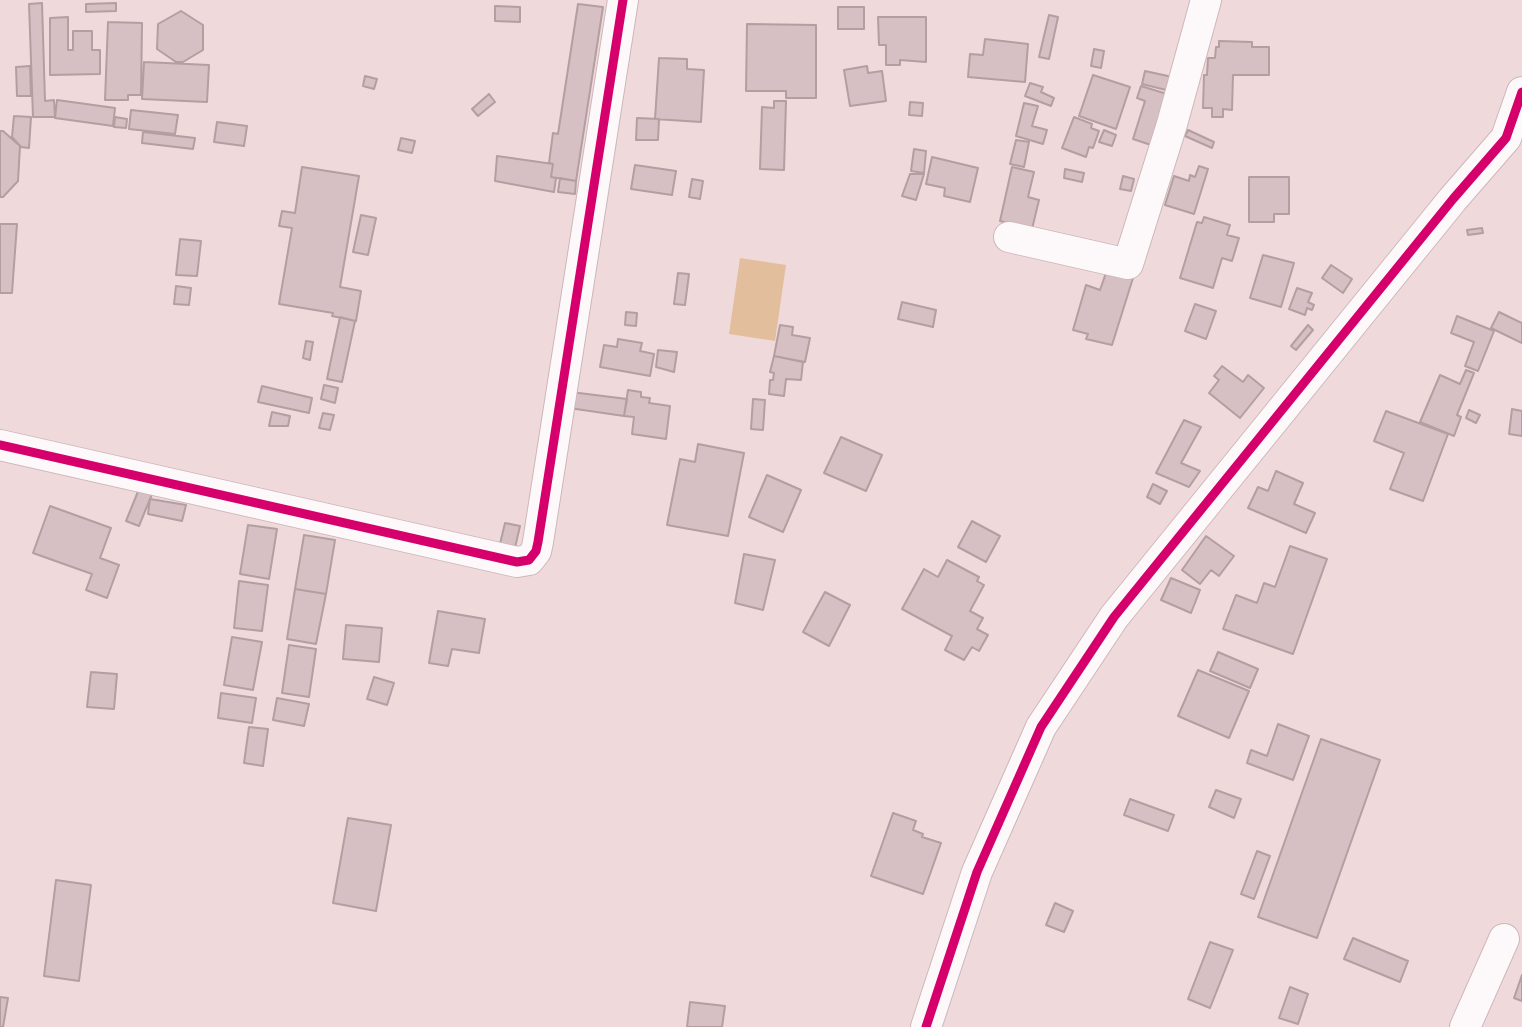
<!DOCTYPE html>
<html>
<head>
<meta charset="utf-8">
<style>
	body { margin:0 }
	canvas { display:block; background:#efd9db }
</style>
</head>
<body>
<canvas width="1522" height="1027"></canvas>
<script>
const c = document.querySelector('canvas').getContext('2d');
c.lineJoin = 'round';
function fillPath(path, color) { c.fillStyle = color; c.fill(path, 'evenodd'); }
const toPath = rows => new Path2D(rows.map(r => 'M' + r).join(''));
function trace(path, color, width, dash) { c.strokeStyle = color; c.lineWidth = width; c.lineCap = dash ? 'butt' : 'round'; c.setLineDash(dash || []); c.stroke(path); }
const green = toPath([
	[740,258,786,265,775,341,729,334]
]);
const building = toPath([
	[42,3,45,101,54,100,55,117,33,117,29,4,42,3],
	[116,3,116,11,86,12,86,4,116,3],
	[578,4,603,7,576,181,551,177,553,164,549,163,553,133,558,134,578,4],
	[495,6,520,7,520,22,495,21,495,6],
	[838,7,864,7,864,29,838,29,838,7],
	[181,11,203,25,203,50,183,62,176,62,157,49,158,24,181,11],
	[1049,15,1058,17,1049,59,1039,57,1049,15],
	[68,17,68,50,73,50,73,31,92,31,92,50,100,50,100,74,50,75,50,18,68,17],
	[878,17,926,17,926,62,900,60,900,65,886,65,886,45,879,45,878,17],
	[108,22,142,23,141,95,128,95,128,100,105,100,108,22],
	[747,24,816,25,816,98,786,98,786,91,746,91,747,24],
	[985,39,1028,44,1025,82,968,77,970,54,983,55,985,39],
	[1219,41,1252,42,1252,47,1269,47,1269,75,1233,75,1232,110,1223,109,1223,117,1212,117,1212,108,1203,108,1204,75,1207,75,1208,58,1215,58,1216,47,1219,47,1219,41],
	[1094,49,1104,51,1101,68,1091,66,1094,49],
	[659,58,687,59,687,69,704,70,701,122,655,119,659,58],
	[144,62,209,65,207,102,142,99,144,62],
	[30,66,31,96,17,96,16,67,30,66],
	[867,66,868,73,882,71,886,101,850,106,844,70,867,66],
	[1145,71,1177,78,1174,92,1142,84,1145,71],
	[1093,75,1130,87,1116,129,1079,116,1093,75],
	[365,76,377,79,374,89,363,86,365,76],
	[1030,83,1043,87,1041,92,1054,98,1051,106,1025,96,1030,83],
	[1141,86,1167,94,1157,147,1133,139,1145,101,1137,98,1141,86],
	[489,94,495,102,478,116,472,109,489,94],
	[57,100,115,108,113,126,55,118,57,100],
	[774,101,786,101,784,170,760,169,762,107,774,108,774,101],
	[910,102,923,103,922,116,909,115,910,102],
	[1024,103,1038,106,1032,126,1047,130,1043,144,1016,136,1024,103],
	[131,110,178,115,175,134,129,129,131,110],
	[14,116,31,117,29,148,21,147,12,137,14,116],
	[115,117,127,119,126,128,114,127,115,117],
	[1074,117,1092,124,1091,128,1099,131,1093,148,1089,147,1086,157,1062,148,1074,117],
	[637,118,659,119,658,140,636,140,637,118],
	[217,122,247,126,244,146,214,142,217,122],
	[1104,130,1116,135,1112,146,1099,142,1104,130],
	[1188,130,1214,142,1212,148,1185,136,1188,130],
	[0,131,3,131,20,146,18,181,3,197,0,197,0,131],
	[143,132,195,138,193,149,142,143,143,132],
	[401,138,415,141,412,153,398,150,401,138],
	[1016,140,1029,142,1024,167,1010,164,1016,140],
	[914,149,926,151,924,173,911,171,914,149],
	[497,156,553,164,551,177,556,178,554,192,495,181,497,156],
	[932,157,978,168,970,202,944,196,945,188,926,184,932,157],
	[635,165,676,171,672,195,631,189,635,165],
	[1199,166,1208,169,1194,214,1165,205,1174,176,1189,181,1190,175,1195,177,1199,166],
	[302,167,359,176,340,287,361,291,356,321,332,316,333,313,279,304,292,228,279,226,282,211,295,213,302,167],
	[1012,167,1034,172,1028,197,1039,200,1032,229,1000,221,1012,167],
	[1065,169,1084,173,1082,182,1064,178,1065,169],
	[910,174,924,174,916,200,902,196,910,174],
	[1123,176,1134,179,1131,191,1120,189,1123,176],
	[1249,177,1289,177,1289,214,1274,214,1274,222,1249,222,1249,177],
	[560,178,576,181,575,194,558,192,560,178],
	[692,179,703,181,700,199,689,197,692,179],
	[361,215,376,218,368,255,353,252,361,215],
	[1204,217,1230,225,1227,235,1239,238,1232,261,1222,258,1213,288,1180,278,1197,222,1202,223,1204,217],
	[0,224,17,224,12,293,0,293,0,224],
	[1482,228,1483,233,1468,235,1467,230,1482,228],
	[180,239,201,241,197,276,176,275,180,239],
	[1263,255,1294,263,1281,307,1250,298,1263,255],
	[1331,265,1352,279,1343,293,1322,278,1331,265],
	[1107,270,1133,278,1112,345,1086,339,1088,334,1073,330,1086,285,1100,290,1107,270],
	[678,273,689,274,685,305,674,304,678,273],
	[176,286,191,288,189,305,174,304,176,286],
	[1297,288,1312,293,1308,302,1314,305,1312,310,1307,308,1305,315,1289,309,1297,288],
	[902,302,936,310,933,327,898,319,902,302],
	[1195,304,1216,311,1206,339,1185,331,1195,304],
	[626,312,637,313,636,326,625,325,626,312],
	[1499,312,1522,323,1522,343,1491,328,1499,312],
	[1457,316,1494,331,1478,371,1465,366,1474,342,1451,333,1457,316],
	[340,317,355,321,342,382,327,379,340,317],
	[780,325,793,327,792,335,810,338,805,362,774,356,780,325],
	[1308,325,1313,330,1296,350,1291,346,1308,325],
	[618,339,642,343,640,351,654,354,650,376,600,367,604,345,617,347,618,339],
	[306,341,313,342,310,360,303,358,306,341],
	[658,350,677,352,674,372,656,367,658,350],
	[774,356,803,362,801,380,786,379,784,396,769,394,770,380,773,380,774,373,770,372,774,356],
	[1222,366,1243,382,1248,375,1264,388,1240,418,1209,393,1219,380,1214,376,1222,366],
	[1466,370,1474,373,1457,415,1461,417,1454,436,1420,422,1440,375,1460,384,1466,370],
	[324,385,338,388,335,403,321,399,324,385],
	[262,386,312,398,309,413,258,402,262,386],
	[628,390,641,392,641,397,650,398,649,403,670,406,666,439,632,434,634,417,624,416,628,390],
	[571,392,627,399,624,416,569,408,571,392],
	[753,399,765,400,763,430,751,429,753,399],
	[1512,409,1522,411,1522,436,1509,434,1512,409],
	[1469,410,1480,415,1476,423,1466,418,1469,410],
	[1386,411,1448,434,1423,501,1390,489,1404,453,1374,441,1386,411],
	[272,412,290,416,288,426,269,426,272,412],
	[323,413,334,415,330,430,319,428,323,413],
	[1184,420,1201,427,1181,463,1200,471,1189,487,1156,473,1184,420],
	[841,437,882,455,866,491,824,473,841,437],
	[698,444,744,453,728,536,667,525,680,459,695,462,698,444],
	[1276,471,1303,483,1294,504,1315,513,1306,533,1248,508,1258,487,1268,491,1276,471],
	[767,475,801,490,783,532,749,517,767,475],
	[1153,484,1167,491,1160,504,1147,497,1153,484],
	[139,489,152,494,139,526,126,521,139,489],
	[150,499,186,505,182,521,148,514,150,499],
	[50,506,111,528,100,558,119,565,107,598,86,590,92,574,33,553,50,506],
	[972,521,1000,536,986,562,958,547,972,521],
	[505,523,520,526,514,552,499,548,505,523],
	[248,525,277,529,269,579,240,574,248,525],
	[304,535,335,540,326,594,295,589,304,535],
	[1206,536,1234,556,1219,576,1211,570,1200,584,1182,570,1206,536],
	[1290,546,1327,559,1293,654,1223,629,1236,595,1257,603,1264,583,1275,587,1290,546],
	[744,554,775,560,763,610,735,603,744,554],
	[947,560,979,577,977,581,984,585,970,611,983,618,977,629,988,635,979,651,972,647,964,660,945,650,952,636,902,609,924,569,938,577,947,560],
	[1171,578,1200,590,1191,613,1161,600,1171,578],
	[239,581,268,585,262,631,234,628,239,581],
	[295,589,326,594,316,644,287,639,295,589],
	[825,592,850,605,829,646,803,632,825,592],
	[438,611,485,619,479,653,452,649,448,666,429,663,438,611],
	[346,625,382,628,379,662,343,659,346,625],
	[232,637,262,642,253,690,224,685,232,637],
	[289,645,316,649,309,697,282,693,289,645],
	[1218,652,1258,669,1250,688,1210,671,1218,652],
	[1198,670,1249,691,1229,738,1178,716,1198,670],
	[91,672,117,674,114,709,87,707,91,672],
	[374,677,394,683,387,705,367,699,374,677],
	[221,693,256,698,252,723,218,718,221,693],
	[277,698,309,704,304,726,273,720,277,698],
	[1278,724,1309,736,1293,780,1247,763,1251,750,1267,756,1278,724],
	[249,727,268,729,263,766,244,763,249,727],
	[1321,739,1380,760,1317,938,1258,917,1321,739],
	[1216,790,1241,799,1234,818,1209,807,1216,790],
	[1130,799,1174,815,1168,831,1124,815,1130,799],
	[893,813,916,821,913,830,923,834,922,837,941,843,923,894,871,876,893,813],
	[348,818,391,825,376,911,333,903,348,818],
	[1257,851,1270,856,1254,899,1241,894,1257,851],
	[56,880,91,885,79,981,44,976,56,880],
	[1055,903,1073,911,1064,932,1046,925,1055,903],
	[1353,938,1408,961,1400,982,1344,959,1353,938],
	[1210,942,1233,950,1210,1008,1188,999,1210,942],
	[1522,975,1522,1001,1514,998,1522,975],
	[1290,987,1308,994,1298,1024,1279,1018,1290,987],
	[0,997,8,998,3,1027,0,1027,0,997],
	[690,1002,725,1006,722,1027,687,1027,690,1002]
]);
const street = toPath([
	[1009,237,1128,264,1172,124,1206,0],
	[0,445,517,562,529,560,536,551,538,542,623,0],
	[926,1027,977,872,1041,727,1114,617,1453,199,1506,138,1522,92],
	[1465,1027,1504,939]
]);
const cycleway = toPath([
	[0,445,517,562,529,560,536,551,538,542,623,0],
	[926,1027,977,872,1041,727,1114,617,1453,199,1506,138,1522,92]
]);
fillPath(green, '#e2be9d');
fillPath(building, '#d7c0c3');
trace(building, '#b39ea0', 2);
trace(street, '#cdb7ba', 32);
trace(street, '#fdf9fa', 30);
trace(cycleway, '#d6006c', 9);
</script>
</body>
</html>
